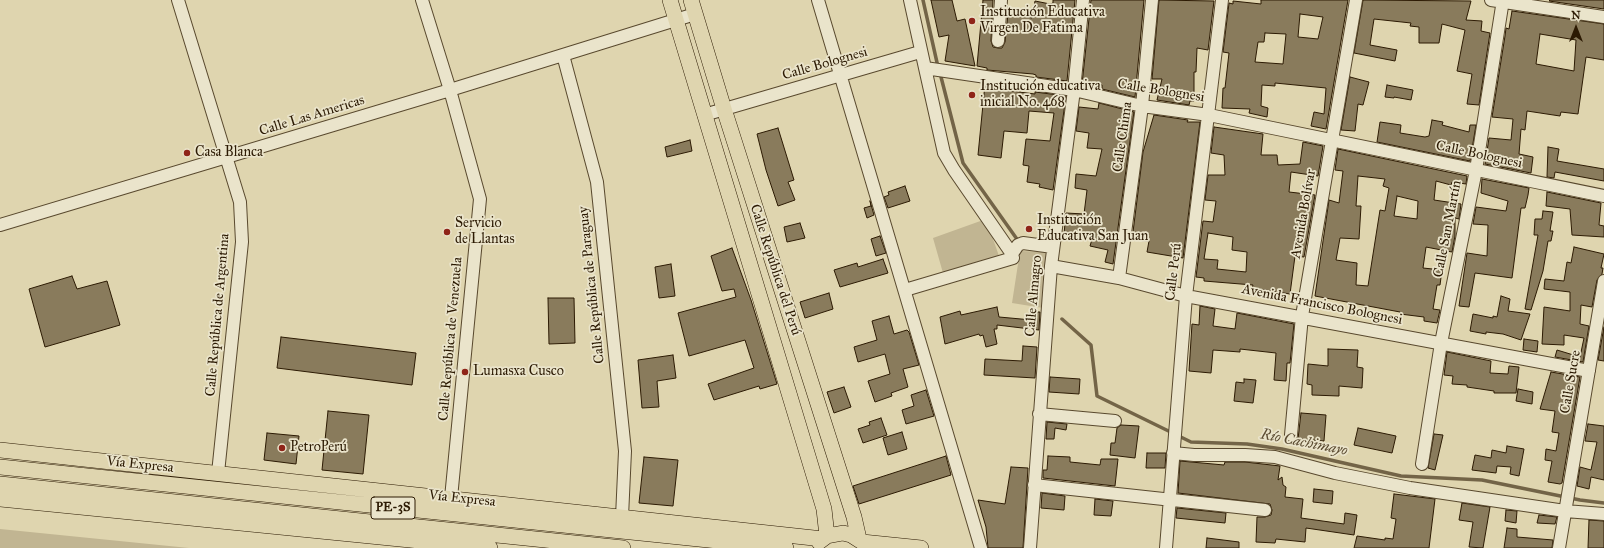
<!DOCTYPE html>
<html>
<head>
<meta charset="utf-8">
<style>
	body { margin:0 }
	#map { position:relative; width:1604px; height:548px; overflow:hidden; background:#dfd5af; font-family:"IM FELL Great Primer",serif }
	canvas { display:block }
	.north { position:absolute; left:1556px; top:8px; width:40px; height:40px; -webkit-text-stroke:3px #eae4cb; paint-order:stroke; rotate:0deg; font-size:11px; font-weight:700; line-height:16px; text-align:center; color:#2c1a03 }
	.north::after { content:''; display:block; margin:auto; width:14px; height:18px; background:#2c1a03; clip-path:polygon(50% 0,100% 100%,50% 72%,0 100%) }
</style>
</head>
<body>
<div id="map">
<canvas width="1604" height="548"></canvas>
<div class="north">N</div>
</div>
<script>
const c = document.querySelector('canvas').getContext('2d');
c.lineJoin = 'round';
function fillPath(path, color) { c.fillStyle = color; c.fill(path, 'evenodd'); }
const toPath = rows => new Path2D(rows.map(r => 'M' + r).join(''));
function trace(path, color, width, dash) { c.strokeStyle = color; c.lineWidth = width; c.lineCap = dash ? 'butt' : 'round'; c.setLineDash(dash || []); c.stroke(path); }
function write(font, color, halo, rows, align = 'center') {
  c.font = font + ' "IM FELL Great Primer",serif'; c.lineWidth = 3.5; c.setLineDash([]); c.textBaseline = 'middle'; c.strokeStyle = halo; c.fillStyle = color; for (const [text, x, y, turn = 0] of rows) {
    c.save(); c.translate(x, y); c.rotate((+turn || 0) * Math.PI / 180); c.textAlign = isNaN(turn) ? turn : align; if (halo) c.strokeText(text, 0, 0); c.fillText(text, 0, 0); c.restore();
  }
}
const green = toPath([
	[986,219,999,256,943,273,933,238],
	[1020,251,1048,252,1043,308,1012,303],
	[0,529,189,548,0,548]
]);
const stream = toPath([
	[923,0,938,67],
	[940,73,963,163,1019,242],
	[1062,319,1091,345,1097,396,1191,442,1247,444,1282,449,1401,476,1482,480,1580,500,1604,503]
]);
const building = toPath([
	[931,0,952,0,957,21,965,19,975,66,945,61,949,35,939,37,931,0],
	[983,0,993,0,991,41,993,47,998,48,1002,48,1005,42,1008,14,1032,18,1035,1,1050,4,1053,3,1053,0,1075,0,1067,81,1036,77,1036,75,1033,74,987,70,987,68,977,66,983,0],
	[1091,0,1144,0,1135,97,1102,89,1102,85,1082,84,1091,0],
	[1159,0,1214,1,1208,50,1197,48,1196,72,1194,72,1194,101,1190,101,1189,105,1157,100,1162,79,1152,79,1159,0],
	[1261,0,1348,0,1326,129,1311,126,1314,112,1324,114,1326,88,1275,83,1275,86,1262,85,1261,106,1268,108,1267,117,1249,113,1250,109,1222,108,1223,88,1225,88,1229,53,1223,52,1229,3,1233,4,1233,1,1261,4,1261,0],
	[1300,14,1323,17,1318,39,1298,37,1300,14],
	[1265,33,1286,34,1283,64,1255,62,1258,42,1264,42,1265,33],
	[1363,0,1471,1,1466,20,1482,21,1481,31,1490,33,1479,105,1467,104,1472,74,1457,71,1465,30,1442,24,1439,43,1419,43,1419,27,1410,26,1411,23,1374,19,1370,45,1397,50,1395,61,1354,53,1363,0],
	[1550,0,1604,0,1604,9,1549,1,1550,0],
	[1512,11,1604,24,1604,60,1586,57,1578,114,1561,112,1560,116,1527,111,1525,130,1521,129,1519,154,1533,157,1531,173,1485,164,1489,138,1511,140,1513,119,1492,117,1505,36,1506,28,1509,29,1512,11],
	[1540,34,1576,40,1574,71,1536,64,1540,34],
	[1350,77,1369,82,1363,105,1358,104,1355,131,1341,130,1350,77],
	[985,84,1003,87,1003,90,1035,94,1035,92,1066,96,1053,190,1039,187,1040,184,1027,182,1029,166,1023,165,1026,139,1050,141,1054,113,1029,111,1027,133,1004,131,1001,158,978,155,985,84],
	[1387,85,1413,90,1411,100,1394,97,1394,98,1385,97,1387,85],
	[1099,103,1134,112,1113,264,1105,262,1108,250,1090,246,1093,236,1064,234,1066,213,1084,214,1087,190,1075,188,1076,174,1096,176,1102,149,1087,148,1089,133,1076,131,1079,107,1098,109,1099,103],
	[1154,115,1188,120,1187,122,1200,122,1183,258,1147,252,1149,241,1132,240,1143,152,1154,115],
	[1432,120,1443,122,1442,125,1469,132,1470,125,1476,125,1470,161,1377,142,1380,122,1401,125,1400,133,1425,137,1429,136,1432,120],
	[1214,127,1263,134,1261,155,1277,155,1278,165,1300,164,1303,142,1323,146,1318,176,1291,172,1289,192,1315,195,1304,257,1295,256,1290,294,1252,288,1253,285,1204,281,1204,278,1196,277,1203,221,1213,222,1216,201,1205,200,1208,175,1225,175,1224,155,1211,153,1214,127],
	[1208,233,1233,237,1232,250,1247,252,1246,272,1217,269,1218,260,1204,259,1208,233],
	[778,128,794,180,788,182,795,200,778,206,766,170,757,134,778,128],
	[690,140,692,151,667,157,665,147,690,140],
	[1548,147,1559,149,1557,161,1604,169,1604,181,1555,172,1554,178,1547,177,1548,147],
	[1338,149,1467,176,1466,184,1452,182,1451,185,1436,181,1434,200,1461,204,1459,219,1455,218,1455,236,1452,252,1426,247,1423,268,1442,270,1440,285,1437,285,1433,309,1440,310,1437,323,1424,321,1424,317,1400,314,1400,312,1315,296,1329,200,1339,203,1343,171,1335,170,1338,149],
	[1358,176,1385,179,1383,186,1389,188,1385,211,1380,210,1368,286,1356,285,1357,263,1336,260,1340,238,1359,239,1361,206,1356,206,1358,176],
	[1397,196,1418,201,1417,219,1394,216,1397,196],
	[1482,179,1529,188,1528,195,1525,208,1521,208,1512,278,1475,273,1469,307,1459,306,1467,253,1487,256,1488,225,1473,224,1476,207,1506,211,1508,201,1481,193,1482,179],
	[905,186,910,201,888,208,884,197,889,195,888,192,905,186],
	[1547,192,1601,203,1599,225,1604,226,1604,237,1572,235,1570,209,1546,206,1547,192],
	[870,201,874,215,867,218,864,208,871,206,870,201],
	[1543,211,1553,212,1550,231,1553,231,1551,241,1548,241,1543,271,1531,310,1525,309,1538,235,1534,235,1535,219,1542,219,1543,211],
	[800,223,805,238,787,242,784,227,800,223],
	[880,236,886,253,876,256,871,239,880,236],
	[1574,247,1604,254,1601,268,1603,268,1602,274,1597,280,1592,307,1581,305,1580,324,1589,326,1583,362,1555,357,1557,350,1580,357,1584,338,1564,335,1564,345,1542,344,1544,307,1570,311,1570,292,1544,289,1545,279,1564,281,1567,262,1571,263,1574,247],
	[732,248,751,300,777,384,760,389,759,386,714,400,708,384,754,368,745,340,689,356,678,313,736,297,734,289,722,291,711,256,732,248],
	[883,259,888,273,840,287,834,270,857,263,858,267,883,259],
	[671,264,675,296,659,298,655,267,671,264],
	[72,276,77,289,107,281,120,325,45,347,29,289,72,276],
	[829,293,833,309,805,318,800,302,829,293],
	[1501,296,1510,299,1508,311,1530,314,1521,340,1503,334,1486,332,1486,334,1470,331,1473,314,1493,318,1493,316,1497,317,1501,296],
	[548,298,574,298,575,343,549,344,548,298],
	[1200,306,1215,309,1213,326,1235,329,1237,313,1294,324,1290,363,1287,363,1286,381,1274,380,1276,353,1240,349,1240,352,1213,350,1211,373,1189,371,1192,324,1199,325,1200,306],
	[997,307,999,317,1032,320,1033,312,1040,312,1039,330,997,325,997,329,994,329,997,344,986,347,983,335,980,336,979,334,945,344,940,317,960,311,961,315,997,307],
	[889,316,894,334,907,330,909,332,919,365,903,369,908,387,891,393,892,396,875,402,868,381,890,374,885,354,858,362,854,347,877,340,872,321,889,316],
	[1604,327,1604,361,1598,360,1604,327],
	[281,337,416,353,412,385,277,368,281,337],
	[1524,339,1538,341,1537,352,1523,350,1524,339],
	[1023,346,1037,347,1035,378,984,375,985,359,1022,361,1023,346],
	[1328,349,1358,350,1357,367,1363,368,1362,388,1339,386,1339,396,1312,395,1312,385,1307,384,1308,364,1328,366,1328,349],
	[1447,352,1491,361,1490,373,1508,374,1509,366,1519,367,1516,393,1494,393,1494,391,1467,387,1467,385,1452,384,1453,376,1444,375,1447,352],
	[673,355,676,378,657,381,659,407,642,408,638,360,673,355],
	[1551,372,1580,377,1562,483,1560,484,1548,482,1552,461,1545,460,1546,449,1556,451,1559,433,1552,432,1555,411,1540,409,1551,372],
	[1050,377,1080,379,1079,394,1049,392,1050,377],
	[1244,379,1256,380,1253,403,1234,401,1236,382,1244,383,1244,379],
	[844,387,851,407,834,413,827,392,844,387],
	[1518,389,1533,392,1532,404,1516,401,1518,389],
	[926,390,934,416,906,424,902,410,914,406,911,395,926,390],
	[328,411,369,415,363,474,322,470,328,411],
	[1301,413,1326,415,1324,441,1298,439,1301,413],
	[881,418,887,435,863,443,858,429,870,425,869,422,881,418],
	[1047,422,1067,424,1066,430,1055,428,1054,439,1046,439,1047,422],
	[1588,424,1604,426,1604,480,1591,477,1589,489,1577,486,1580,467,1591,470,1597,442,1585,441,1588,424],
	[1121,425,1139,426,1135,458,1110,455,1111,443,1115,443,1117,428,1121,425],
	[1358,428,1396,436,1392,453,1354,445,1358,428],
	[902,432,907,449,888,455,883,438,902,432],
	[267,433,299,436,296,464,264,460,267,433],
	[1434,434,1443,435,1435,470,1428,468,1434,434],
	[1507,446,1524,449,1519,476,1510,474,1511,467,1497,466,1496,473,1472,470,1475,455,1491,458,1492,450,1506,453,1507,446],
	[1147,453,1166,453,1165,468,1146,468,1147,453],
	[946,456,951,475,859,504,853,486,946,456],
	[1048,456,1070,457,1070,462,1100,465,1101,459,1118,459,1115,486,1043,478,1043,470,1047,470,1048,456],
	[644,457,678,460,673,506,639,503,644,457],
	[1180,461,1224,465,1225,462,1245,462,1280,466,1278,480,1282,477,1283,485,1286,487,1285,497,1303,499,1301,518,1344,524,1345,513,1357,515,1354,535,1306,528,1305,542,1276,539,1275,543,1256,542,1257,517,1265,517,1271,515,1272,510,1270,504,1178,493,1180,461],
	[1011,467,1028,468,1023,548,988,548,986,527,978,500,1005,504,1011,467],
	[1314,489,1333,491,1332,504,1313,502,1314,489],
	[1042,493,1065,496,1064,510,1041,508,1042,493],
	[1394,494,1435,499,1429,548,1354,548,1357,536,1385,540,1385,538,1393,539,1396,519,1391,518,1394,494],
	[1095,499,1113,501,1111,516,1094,515,1095,499],
	[1462,503,1490,507,1483,548,1469,547,1473,522,1459,520,1462,503],
	[1177,508,1226,513,1225,523,1176,518,1177,508],
	[1506,510,1517,511,1516,523,1505,521,1506,510],
	[1539,515,1557,517,1555,524,1537,523,1539,515],
	[1589,520,1604,521,1604,548,1588,548,1589,520],
	[1507,528,1517,529,1517,537,1553,540,1552,548,1504,548,1507,528],
	[1207,538,1239,542,1239,548,1206,548,1207,538]
]);
const minor = toPath([
	[178,0,240,202,242,242,218,473],
	[422,0,450,90,480,199,451,498],
	[818,0,981,548],
	[910,0,925,68,1074,90,1142,106,1209,115,1604,196],
	[1491,0,1604,17],
	[998,41,1001,0],
	[563,55,597,182,625,451,622,517],
	[925,68,944,153,954,170,1012,254],
	[704,115,920,52],
	[0,225,450,90,695,14],
	[1051,266,1119,278,1186,296,1589,371],
	[1119,278,1142,106,1152,0],
	[905,290,1013,258,1012,254,1018,245,1023,243,1053,247],
	[1039,414,1115,421],
	[1291,435,1302,316,1356,0],
	[1173,453,1194,455,1245,455,1275,457,1335,473,1410,488,1565,511,1604,514],
	[1422,464,1441,343,1476,170,1503,0],
	[1034,485,1265,510],
	[1030,548,1051,266,1074,90,1083,0],
	[1166,548,1186,296,1222,0],
	[1559,548,1604,281]
]);
const major = toPath([
	[670,0,824,509,827,536],
	[691,0,724,109,854,517,859,539],
	[0,450,823,539],
	[0,467,786,548],
	[0,484,623,548],
	[0,499,490,548],
	[819,542,827,536,843,533,851,535,862,542,921,548]
]);
const markers = [
	[972,21,4,"#8f2418"],
	[972,95,4,"#8f2418"],
	[187,153,4,"#8f2418"],
	[1029,229,4,"#8f2418"],
	[447,232,4,"#8f2418"],
	[465,372,4,"#8f2418"],
	[282,448,4,"#8f2418"]
];
const shields = [
	[393,508,44]
];
const shieldNames = [
	["PE-3S",393,508]
];
const poiNames = [
	["Institución Educativa",980,13],
	["Virgen De Fatima",980,29],
	["Institución educativa",980,87],
	["inicial No. 468",980,103],
	["Casa Blanca",195,153],
	["Institución",1037,221],
	["Educativa San Juan",1037,237],
	["Servicio",455,224],
	["de Llantas",455,240],
	["Lumasxa Cusco",473,372],
	["PetroPerú",290,448]
];
const streetNames = [
	["Calle Bolognesi",825,64,-16],
	["Calle Bolognesi",1161,91,9],
	["Calle Las Americas",312,116,-17],
	["Calle Chima",1123,137,-82],
	["Calle Bolognesi",1479,155,12],
	["Avenida Bolívar",1304,214,-80],
	["Calle San Martín",1448,229,-79],
	["Calle República del Perú",775,270,72],
	["Calle Perú",1174,272,-83],
	["Calle República de Paraguay",592,285,-96],
	["Calle Almagro",1034,296,-85],
	["Avenida Francisco Bolognesi",1322,305,11],
	["Calle República de Argentina",218,315,-85],
	["Calle República de Venezuela",451,339,-85],
	["Calle Sucre",1571,382,-80],
	["Vía Expresa",140,465,6],
	["Vía Expresa",462,499,6]
];
const waterNames = [
	["Río Cachimayo",1304,443,11]
];
fillPath(green, '#c1b592');
trace(stream, '#736447', 3.5);
fillPath(building, '#897b5c');
trace(building, '#2c1a03', 1);
trace(minor, '#59492e', 14);
trace(major, '#2c1a03', 16);
trace(minor, '#eae4cb', 12);
trace(major, '#dfd5af', 15);
for (const [x, y, r, color] of markers) { const dot = new Path2D(); dot.arc(x, y, r, 0, 2 * Math.PI); c.fillStyle = color; c.fill(dot); trace(dot, '#eae4cb', 1.5); }
for (const [x, y, w] of shields) { const box = new Path2D(); box.roundRect(x - w / 2, y - 11, w, 22, 3); c.fillStyle = '#eae4cb'; c.fill(box); trace(box, '#2c1a03', 1); }
write('bold 13px', '#2c1a03', null, shieldNames);
write('14px', '#2c1a03', '#eae4cb', poiNames, 'left');
write('14px', '#2c1a03', '#eae4cb', streetNames);
write('italic 15px', '#5b4b31', '#eae4cb', waterNames);
</script>
</body>
</html>
